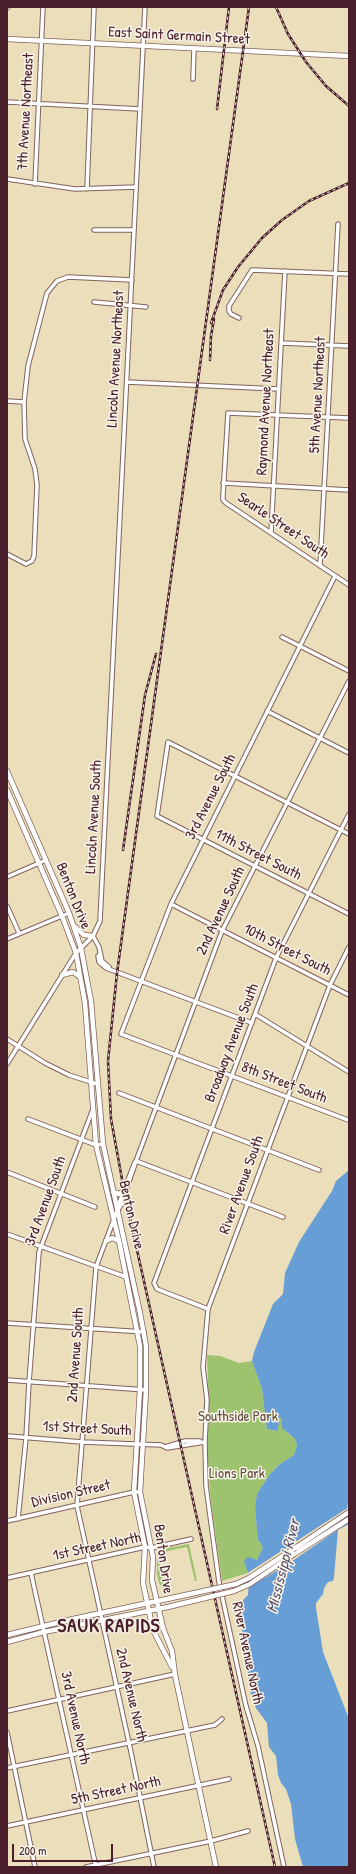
<!DOCTYPE html>
<html>
<head>
<meta charset="utf-8">
<style>
	body { margin:0 }
	#map { position:relative; width:356px; height:1874px; overflow:hidden; background:#ebdebb; font-family:"Patrick Hand",sans-serif }
	canvas { display:block }
	.frame { position:absolute; inset:0; border:8px solid #4a1f2b; pointer-events:none }
	.scale { position:absolute; left:12px; top:1844px; width:101px; height:18px; box-sizing:border-box; border:2px solid #4a1f2b; border-top:0; padding-left:5px; font-size:12px; line-height:14px; white-space:nowrap; color:#4a1f2b; -webkit-text-stroke:3px #f7f3e8; paint-order:stroke }
</style>
</head>
<body>
<div id="map">
<canvas width="356" height="1874"></canvas>
<div class="frame"></div>
<div class="scale">200 m</div>
</div>
<script>
const c = document.querySelector('canvas').getContext('2d');
c.lineJoin = 'round';
function fillPath(path, color) { c.fillStyle = color; c.fill(path, 'evenodd'); }
const toPath = rows => new Path2D(rows.map(r => 'M' + r).join(''));
function trace(path, color, width, dash) { c.strokeStyle = color; c.lineWidth = width; c.lineCap = dash ? 'butt' : 'round'; c.setLineDash(dash || []); c.stroke(path); }
function write(font, color, halo, rows, align = 'center') {
  c.font = font + ' "Patrick Hand",sans-serif'; c.lineWidth = 3; c.setLineDash([]); c.textBaseline = 'middle'; c.strokeStyle = halo; c.fillStyle = color; for (const [text, x, y, turn = 0] of rows) {
    c.save(); c.translate(x, y); c.rotate((+turn || 0) * Math.PI / 180); c.textAlign = isNaN(turn) ? turn : align; if (halo) c.strokeText(text, 0, 0); c.fillText(text, 0, 0); c.restore();
  }
}
const green = toPath([
	[207,1355,220,1356,239,1363,252,1361,262,1389,267,1429,276,1431,279,1423,278,1419,280,1416,281,1417,281,1420,287,1433,295,1439,297,1445,294,1455,280,1464,270,1474,257,1494,255,1506,257,1531,258,1540,263,1547,257,1560,247,1569,248,1573,222,1581,210,1493,207,1446,209,1413],
	[189,1544,197,1581,195,1581,187,1547,172,1550,157,1554,165,1589,163,1589,159,1583,157,1574,157,1552,162,1549]
]);
const water = toPath([
	[349,1170,349,1493,347,1509,349,1524,338,1530,334,1577,333,1581,328,1582,324,1588,323,1594,316,1603,316,1608,323,1652,349,1719,349,1867,303,1867,295,1839,291,1804,286,1789,281,1783,278,1775,276,1756,269,1747,267,1723,256,1708,251,1695,240,1613,243,1600,248,1595,249,1576,244,1561,248,1557,257,1560,263,1547,258,1540,257,1531,255,1506,257,1494,270,1474,280,1464,294,1455,297,1445,295,1439,282,1428,281,1417,278,1419,279,1423,277,1431,267,1429,262,1389,252,1361,254,1352,273,1304,283,1294,285,1273,299,1242,332,1191,336,1181]
]);
const pier = toPath([
	[349,1507,349,1522,288,1564,246,1589,246,1574]
]);
const minor = toPath([
	[7,8,8,7],
	[193,79,194,49],
	[7,102,140,109],
	[7,179,75,189,136,187],
	[35,184,43,7],
	[87,189,94,7],
	[94,230,134,230],
	[94,302,146,307],
	[239,318,231,314,229,311,229,306,252,270,349,274],
	[282,343,349,346],
	[127,382,278,389],
	[7,401,24,402],
	[349,418,228,413,223,495,223,500,226,503,349,585],
	[223,483,349,490],
	[271,533,285,271],
	[7,554,26,564,32,561,34,556,37,485,35,469,25,439,24,402,28,366,47,293,57,281,68,277,132,280],
	[320,566,338,224],
	[335,576,171,904,121,1034,348,1120],
	[282,637,349,671],
	[267,711,349,753],
	[349,834,168,742,157,816,349,914],
	[7,877,46,860],
	[171,904,349,995],
	[7,906,19,933],
	[93,936,99,947,102,961,109,967],
	[7,939,69,913],
	[100,954,98,956,99,962,106,968,252,1023],
	[255,1014,349,1072],
	[7,1039,45,1063,69,1075,97,1084],
	[7,1064,76,953,93,936,100,921,145,7],
	[119,1093,319,1170],
	[28,1119,96,1145,103,1144],
	[136,1161,283,1217],
	[7,1172,95,1207],
	[118,1206,135,1162],
	[7,1234,126,1277],
	[208,1309,157,1289,154,1283,276,958,349,814],
	[7,1323,144,1332],
	[7,1380,146,1390],
	[7,1436,82,1442,161,1445,167,1448,205,1442],
	[165,1447,185,1441,200,1441],
	[18,1519,26,1438,29,1382,39,1252,93,1109],
	[7,1521,134,1492,140,1492],
	[31,1573,96,1867],
	[7,1578,145,1547,151,1548,191,1539],
	[7,1711,175,1674],
	[7,1732,35,1867],
	[7,1768,215,1725,222,1719],
	[7,1826,229,1779],
	[86,1867,211,1841,248,1831],
	[154,1867,131,1752,77,1506,96,1267,117,1211,121,1205,136,1161,222,931,349,681],
	[284,1867,258,1746,246,1706,219,1582,206,1486,205,1442,207,1400,203,1367,208,1309,330,985,349,947]
]);
const major = toPath([
	[7,39,349,56],
	[7,771,69,913,81,948,86,975,91,1001,103,1144,140,1313,146,1346,146,1390,140,1492,153,1557,152,1580,163,1628,172,1651,175,1675,216,1867],
	[7,790,62,916,76,953,85,1003,96,1145,119,1241,140,1346,140,1389,134,1492,145,1547,143,1583,153,1630,172,1667],
	[74,926,84,935,93,936],
	[62,975,73,972,80,977],
	[113,1192,119,1194,122,1192],
	[106,1241,112,1238,119,1241],
	[295,1548,349,1512],
	[294,1554,349,1519],
	[7,1635,73,1619,167,1599],
	[7,1642,44,1632,168,1607]
]);
const rail = toPath([
	[249,7,117,973,108,1061,111,1119,126,1201,275,1867],
	[276,7,288,34,306,62,326,86,349,106],
	[217,109,229,7],
	[211,323,223,290,238,267,262,238,282,220,309,201,349,183],
	[210,360,211,336,214,319],
	[123,850,145,695,156,654]
]);
const majorBridge = toPath([
	[167,1599,236,1584,249,1578,295,1548],
	[168,1607,234,1591,250,1584,294,1554]
]);
const streetNames = [
	["East Saint Germain Street",179,36,3],
	["7th Avenue Northeast",26,112,-87],
	["Lincoln Avenue Northeast",116,359,-87],
	["5th Avenue Northeast",318,395,-87],
	["Raymond Avenue Northeast",266,402,-87],
	["Searle Street South",283,526,34],
	["3rd Avenue South",211,797,-63],
	["Lincoln Avenue South",94,817,-87],
	["11th Street South",258,855,27],
	["Benton Drive",73,896,68],
	["2nd Avenue South",221,911,-65],
	["10th Street South",287,950,27],
	["Broadway Avenue South",232,1043,-69],
	["8th Street South",284,1083,21],
	["River Avenue South",242,1185,-70],
	["3rd Avenue South",46,1201,-70],
	["Benton Drive",131,1215,77],
	["2nd Avenue South",76,1355,-86],
	["1st Street South",87,1429,3],
	["Division Street",71,1494,-13],
	["1st Street North",97,1547,-12],
	["Benton Drive",163,1559,82],
	["River Avenue North",247,1653,78],
	["2nd Avenue North",131,1695,77],
	["3rd Avenue North",75,1718,78],
	["5th Street North",116,1791,-12]
];
const parkNames = [
	["Southside Park",238,1417],
	["Lions Park",237,1474]
];
const waterNames = [
	["Mississippi River",284,1566,-76]
];
const districtNames = [
	["SAUK RAPIDS",109,1627]
];
fillPath(green, '#9dc36e');
fillPath(water, '#679ed5');
fillPath(pier, '#ebdebb');
trace(minor, '#82625d', 5.5);
trace(major, '#82625d', 6);
trace(minor, '#fff', 3.5);
trace(major, '#fff', 4.5);
trace(rail, '#4a1f2b', 2.5);
trace(rail, '#f7f3e8', 1, [3]);
trace(majorBridge, '#82625d', 6, []);
trace(majorBridge, '#fff', 4.5);
write('15px', '#4a1f2b', '#f7f3e8', streetNames);
write('15px', '#63503f', '#f7f3e8', parkNames);
write('italic 16px', '#56526f', '#f7f3e8', waterNames);
c.letterSpacing = '1px';
write('bold 19px', '#4a1f2b', '#f7f3e8', districtNames);
c.letterSpacing = '0px';
</script>
</body>
</html>
